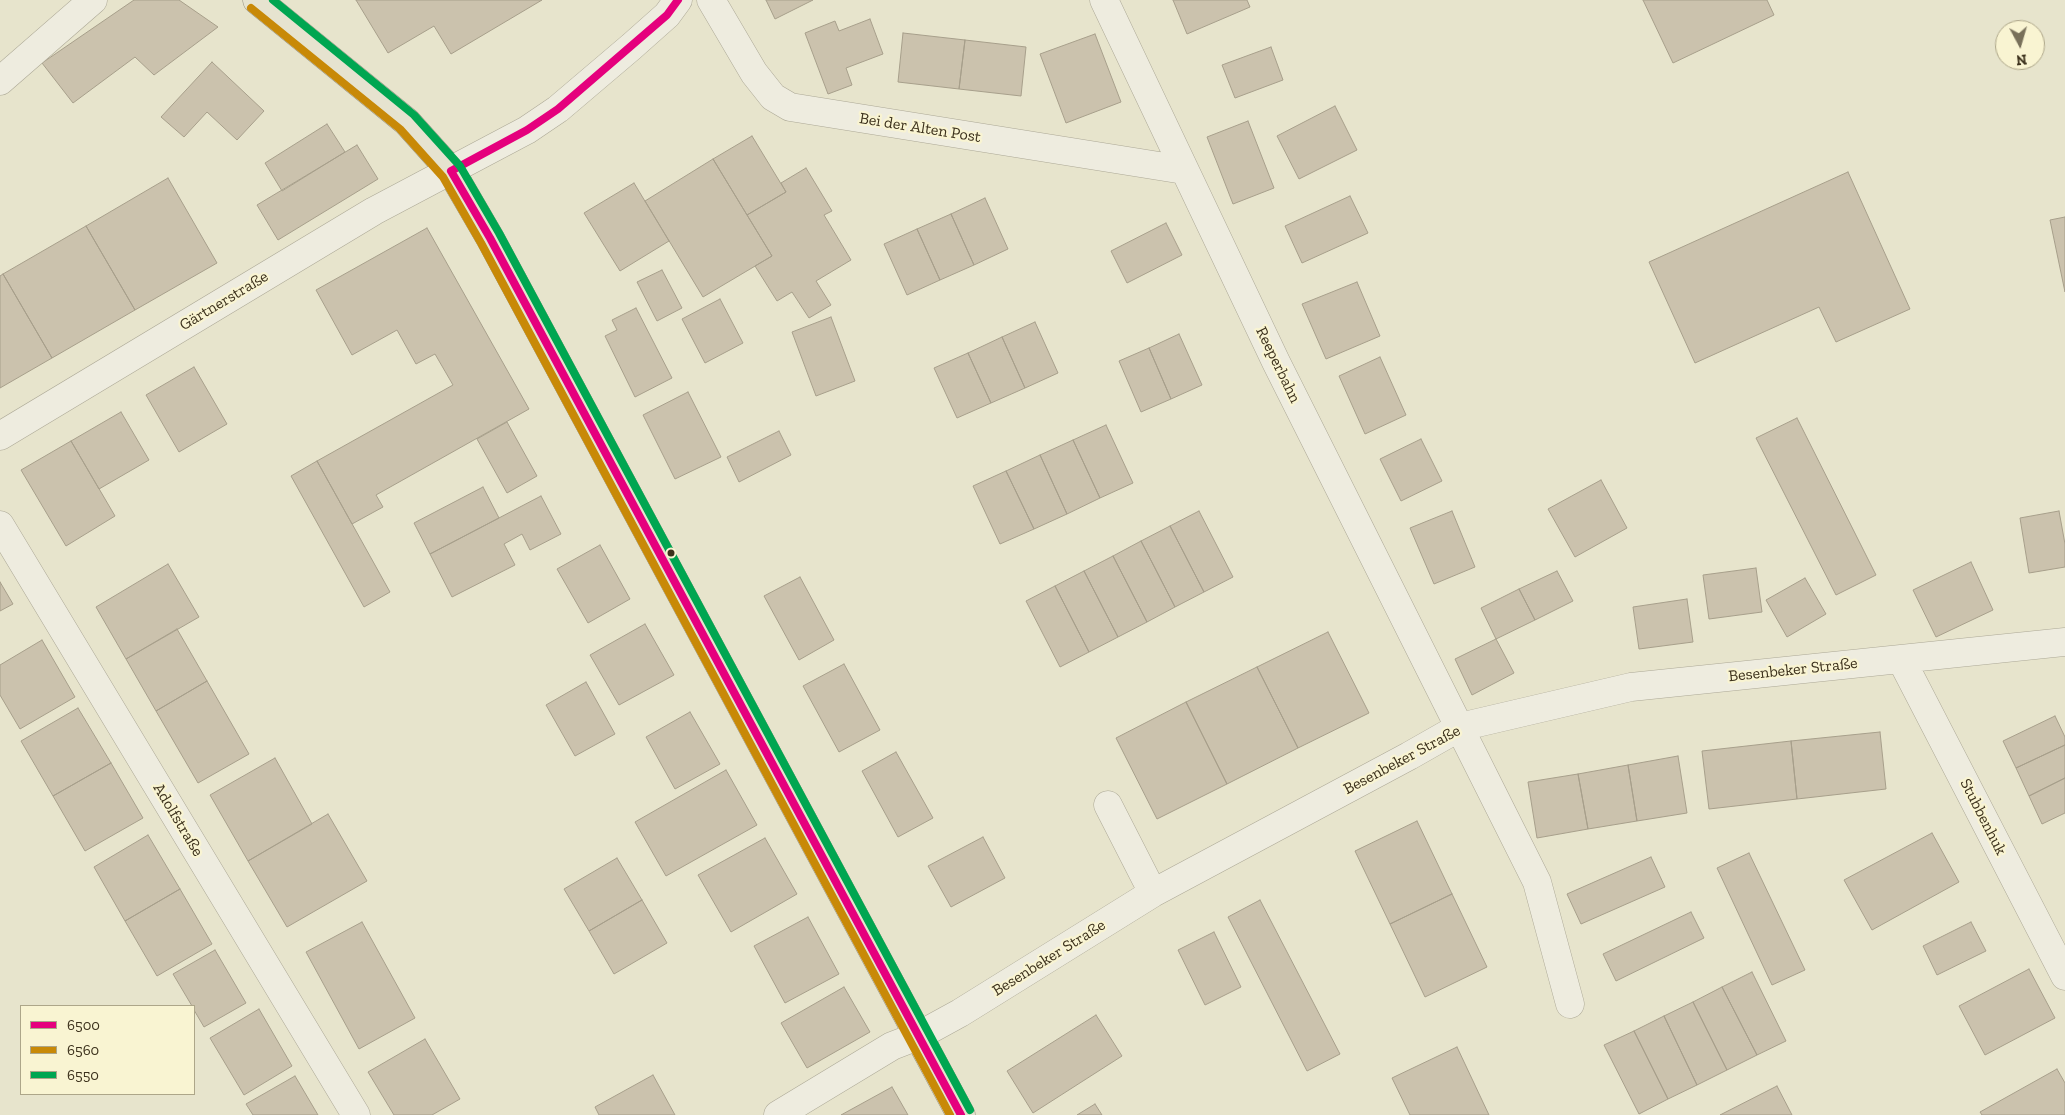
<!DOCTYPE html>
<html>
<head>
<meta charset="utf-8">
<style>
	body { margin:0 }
	#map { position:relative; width:2065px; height:1115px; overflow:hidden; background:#e7e4cc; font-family:"Zilla Slab",serif }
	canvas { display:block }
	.legend { position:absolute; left:20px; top:1005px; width:175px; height:90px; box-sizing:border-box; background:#f9f4d2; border:1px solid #ada689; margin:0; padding:6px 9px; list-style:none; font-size:15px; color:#3c311c }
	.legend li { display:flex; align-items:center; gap:10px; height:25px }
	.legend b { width:25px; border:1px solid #ada689 }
	.north { position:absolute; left:1995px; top:20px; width:50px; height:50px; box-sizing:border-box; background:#f9f4d2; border:1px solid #ada689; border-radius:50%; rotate:174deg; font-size:14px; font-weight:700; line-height:20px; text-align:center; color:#3c311c }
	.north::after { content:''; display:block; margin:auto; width:18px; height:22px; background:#78705a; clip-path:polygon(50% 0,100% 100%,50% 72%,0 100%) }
</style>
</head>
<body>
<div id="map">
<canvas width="2065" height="1115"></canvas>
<ul class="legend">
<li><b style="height:6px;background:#e5007d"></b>6500</li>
<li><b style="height:6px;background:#c88907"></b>6560</li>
<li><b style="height:6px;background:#00a651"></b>6550</li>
</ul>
<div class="north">N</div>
</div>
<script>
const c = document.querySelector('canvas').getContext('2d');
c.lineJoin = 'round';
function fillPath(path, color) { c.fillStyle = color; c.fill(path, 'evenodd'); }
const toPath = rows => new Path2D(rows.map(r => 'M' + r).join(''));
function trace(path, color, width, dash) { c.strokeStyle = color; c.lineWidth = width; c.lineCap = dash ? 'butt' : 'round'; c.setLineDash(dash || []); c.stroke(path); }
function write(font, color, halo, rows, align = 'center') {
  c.font = font + ' "Zilla Slab",serif'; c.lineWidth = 4.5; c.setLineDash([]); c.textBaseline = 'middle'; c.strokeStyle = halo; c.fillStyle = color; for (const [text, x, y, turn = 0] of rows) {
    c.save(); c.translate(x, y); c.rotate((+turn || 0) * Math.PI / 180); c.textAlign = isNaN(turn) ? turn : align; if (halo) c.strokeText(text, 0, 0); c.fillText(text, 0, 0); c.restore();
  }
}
const building = toPath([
	[134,0,179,0,218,27,154,75,135,57,73,103,42,63,134,0],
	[356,0,542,0,451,54,434,26,388,53,356,0],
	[766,0,813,0,775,19,766,0],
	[1173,0,1247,0,1250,7,1187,34,1173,0],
	[1643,0,1767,0,1774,15,1673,63,1643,0],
	[870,19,883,54,846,68,852,85,828,94,805,33,835,21,839,31,870,19],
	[903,33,965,40,959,89,898,82,903,33],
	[1095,34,1121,102,1066,123,1040,54,1095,34],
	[965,40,1026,47,1021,96,959,89,965,40],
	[1271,47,1283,80,1235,98,1222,65,1271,47],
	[212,62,264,111,237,140,207,112,184,137,161,117,212,62],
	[1335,106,1357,150,1299,179,1277,136,1335,106],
	[1248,121,1274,188,1233,204,1207,137,1248,121],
	[327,124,345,152,282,191,265,163,327,124],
	[752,136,786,192,747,215,713,159,752,136],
	[357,145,378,179,278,240,257,205,357,145],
	[713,159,772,256,703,297,645,201,713,159],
	[806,168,832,211,824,215,851,260,816,281,831,305,809,318,792,292,777,301,755,266,772,256,747,215,786,192,781,183,806,168],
	[1848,172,1910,309,1836,342,1819,307,1695,363,1649,262,1848,172],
	[168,178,217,263,135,310,86,226,168,178],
	[634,183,669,241,620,271,584,213,634,183],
	[1350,196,1368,233,1302,263,1285,226,1350,196],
	[985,198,1008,249,974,265,951,214,985,198],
	[951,214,974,265,940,280,917,229,951,214],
	[2065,217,2065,292,2050,220,2065,217],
	[1166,223,1182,255,1127,283,1111,251,1166,223],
	[86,226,135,310,52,358,3,274,86,226],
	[427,228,529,409,376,495,383,507,352,524,317,461,453,385,435,354,416,364,397,330,352,355,316,290,427,228],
	[917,229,940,280,907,295,884,244,917,229],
	[662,270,682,308,657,321,637,282,662,270],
	[3,274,52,358,0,388,0,276,3,274],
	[1357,282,1380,336,1326,359,1302,304,1357,282],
	[720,299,743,343,705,363,682,319,720,299],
	[636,308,672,378,635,397,605,336,617,330,612,320,636,308],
	[831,317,855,381,816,396,792,332,831,317],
	[1035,322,1058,373,1025,388,1002,337,1035,322],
	[1179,334,1202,385,1171,399,1149,348,1179,334],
	[1002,337,1025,388,991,403,968,353,1002,337],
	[1149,348,1171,399,1141,412,1119,361,1149,348],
	[968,353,991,403,957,418,934,368,968,353],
	[1380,357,1406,415,1365,434,1339,376,1380,357],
	[194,367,227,424,179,452,146,395,194,367],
	[688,392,721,457,675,479,643,415,688,392],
	[121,412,149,460,99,489,71,441,121,412],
	[1797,418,1876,575,1836,595,1756,438,1797,418],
	[507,422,537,476,507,493,477,439,507,422],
	[1106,425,1133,483,1100,498,1073,440,1106,425],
	[779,431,791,455,739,482,727,457,779,431],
	[1421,439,1442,481,1401,501,1380,459,1421,439],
	[1073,440,1100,498,1067,514,1040,455,1073,440],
	[71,441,115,516,66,546,21,470,71,441],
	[1040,455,1067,514,1034,529,1006,471,1040,455],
	[317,461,390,592,364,607,291,476,317,461],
	[1006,471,1034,529,1000,544,973,486,1006,471],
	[1601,480,1627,528,1575,557,1548,509,1601,480],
	[483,487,499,518,430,554,414,523,483,487],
	[541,496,561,534,530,550,522,534,504,544,515,565,452,597,430,554,541,496],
	[1199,511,1233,577,1204,592,1170,526,1199,511],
	[1452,511,1475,567,1434,584,1410,528,1452,511],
	[2059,511,2065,544,2065,567,2029,573,2020,518,2059,511],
	[1170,526,1204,592,1175,607,1141,541,1170,526],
	[1141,541,1175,607,1147,622,1113,556,1141,541],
	[600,545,630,599,588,623,557,569,600,545],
	[1113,556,1147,622,1118,637,1084,571,1113,556],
	[1971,562,1993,610,1936,637,1913,590,1971,562],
	[168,564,199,617,126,659,96,607,168,564],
	[1756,568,1762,612,1709,619,1703,575,1756,568],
	[1084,571,1118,637,1089,652,1055,586,1084,571],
	[1557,571,1573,601,1535,620,1519,589,1557,571],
	[800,577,834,640,799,660,764,596,800,577],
	[1805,578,1826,614,1787,637,1766,600,1805,578],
	[0,582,13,604,0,611,0,582],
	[1055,586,1089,652,1060,667,1026,601,1055,586],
	[1519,589,1535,620,1496,639,1481,608,1519,589],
	[1687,599,1693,642,1639,649,1633,607,1687,599],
	[645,624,674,675,619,705,590,655,645,624],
	[177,629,207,681,156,711,126,659,177,629],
	[1328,632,1369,713,1298,748,1257,667,1328,632],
	[1496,639,1514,673,1472,695,1455,659,1496,639],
	[42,640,75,697,20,729,0,695,0,665,42,640],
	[844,664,880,730,839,752,803,686,844,664],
	[1257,667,1298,748,1227,784,1186,702,1257,667],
	[207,681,249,754,198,783,156,711,207,681],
	[586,682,615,734,575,756,546,705,586,682],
	[1186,702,1227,784,1157,819,1116,738,1186,702],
	[78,708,111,763,53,796,21,741,78,708],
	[690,712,720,764,675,789,646,737,690,712],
	[2055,716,2065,737,2065,745,2016,768,2003,741,2055,716],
	[1880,732,1886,789,1797,799,1791,741,1880,732],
	[1791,741,1797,799,1709,809,1702,751,1791,741],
	[2065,745,2065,778,2029,796,2016,768,2065,745],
	[896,752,933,818,898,837,862,771,896,752],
	[1678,756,1687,813,1637,821,1628,765,1678,756],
	[275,758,312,824,248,861,210,795,275,758],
	[111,763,143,818,85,851,53,796,111,763],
	[1628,765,1637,821,1588,829,1578,774,1628,765],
	[726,770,757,825,666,876,635,822,726,770],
	[1578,774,1588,829,1537,838,1528,782,1578,774],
	[2065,778,2065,813,2042,824,2029,796,2065,778],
	[328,814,367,881,287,927,248,861,328,814],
	[1417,821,1452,894,1390,924,1355,851,1417,821],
	[1932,833,1959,882,1872,930,1844,880,1932,833],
	[148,835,180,889,125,921,94,867,148,835],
	[983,837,1005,878,951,907,928,866,983,837],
	[765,838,797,894,731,932,698,875,765,838],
	[1749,853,1805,970,1772,985,1717,868,1749,853],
	[1651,857,1665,887,1581,924,1567,894,1651,857],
	[617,858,642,900,589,931,564,889,617,858],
	[180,889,212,944,157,976,125,921,180,889],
	[1452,894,1487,967,1425,997,1390,924,1452,894],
	[642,900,667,943,614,974,589,931,642,900],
	[1260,900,1340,1054,1307,1071,1228,917,1260,900],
	[1691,912,1704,938,1616,981,1603,954,1691,912],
	[808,917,839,974,785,1003,754,946,808,917],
	[362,922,415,1018,359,1049,306,952,362,922],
	[1971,922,1986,951,1937,975,1923,946,1971,922],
	[1214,932,1241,987,1205,1005,1178,950,1214,932],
	[215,950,246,1003,204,1027,194,1010,194,1006,192,1006,173,974,215,950],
	[2029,969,2055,1018,1985,1055,1959,1006,2029,969],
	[1752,972,1786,1041,1757,1055,1722,987,1752,972],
	[844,987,870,1032,807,1068,781,1023,844,987],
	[1722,987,1757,1055,1727,1070,1693,1002,1722,987],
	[1693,1002,1727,1070,1697,1085,1664,1016,1693,1002],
	[259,1009,292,1066,244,1095,210,1038,259,1009],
	[1096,1015,1122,1056,1033,1113,1007,1071,1096,1015],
	[1664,1016,1697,1085,1668,1099,1634,1031,1664,1016],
	[1634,1031,1668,1099,1639,1114,1604,1045,1634,1031],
	[425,1039,460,1099,432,1115,394,1115,368,1072,425,1039],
	[1457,1047,1489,1115,1410,1115,1392,1078,1457,1047],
	[2057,1069,2065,1083,2065,1115,1982,1115,1980,1112,2057,1069],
	[653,1075,675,1115,599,1115,595,1107,653,1075],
	[295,1076,318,1115,253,1115,246,1104,295,1076],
	[1777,1086,1792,1115,1720,1115,1777,1086],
	[892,1087,908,1115,841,1115,892,1087],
	[1095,1104,1102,1115,1077,1115,1095,1104]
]);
const minor = toPath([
	[711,0,754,73,773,97,790,107,1184,170],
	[1104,0,1276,362,1537,882,1570,1004],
	[0,81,93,0],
	[0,436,374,211,527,130,558,109,631,47,667,15,678,0],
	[0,525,356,1115],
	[1901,659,2065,976],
	[1108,805,1153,893],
	[778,1115,892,1046,918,1036,960,1013,1153,893,1409,756,1460,727,1631,687,2065,642]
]);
const major = toPath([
	[257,0,407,122,451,171,490,238,961,1115]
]);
const bus1 = toPath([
	[451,171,490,238,961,1115],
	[451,171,527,130,558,109,667,15,678,0]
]);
const bus2 = toPath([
	[251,8,400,129,443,177,481,243,950,1115]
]);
const bus3 = toPath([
	[273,0,414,115,460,166,499,233,970,1110]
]);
const markers = [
	[671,553,4.5,"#3c311c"]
];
const streetNames = [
	["Bei der Alten Post",920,128,9],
	["Gärtnerstraße",224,301,-31],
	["Reeperbahn",1278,365,64],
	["Besenbeker Straße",1793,670,-6],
	["Besenbeker Straße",1402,760,-28],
	["Stubbenhuk",1983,817,63],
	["Adolfstraße",178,820,59],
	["Besenbeker Straße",1049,958,-32]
];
fillPath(building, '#cbc2ad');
trace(building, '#a79f8b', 1);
trace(minor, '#aca896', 29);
trace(major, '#918d7c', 29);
trace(minor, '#eeecdf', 28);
trace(major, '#e6e3cf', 28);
trace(bus1, '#e5007d', 8);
trace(bus2, '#c88907', 8);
trace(bus3, '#00a651', 8);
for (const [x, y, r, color] of markers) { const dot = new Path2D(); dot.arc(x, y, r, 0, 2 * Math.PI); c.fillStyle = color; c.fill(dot); trace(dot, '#f9f4d2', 2); }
write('16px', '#3c311c', '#f9f4d2', streetNames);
</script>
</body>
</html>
